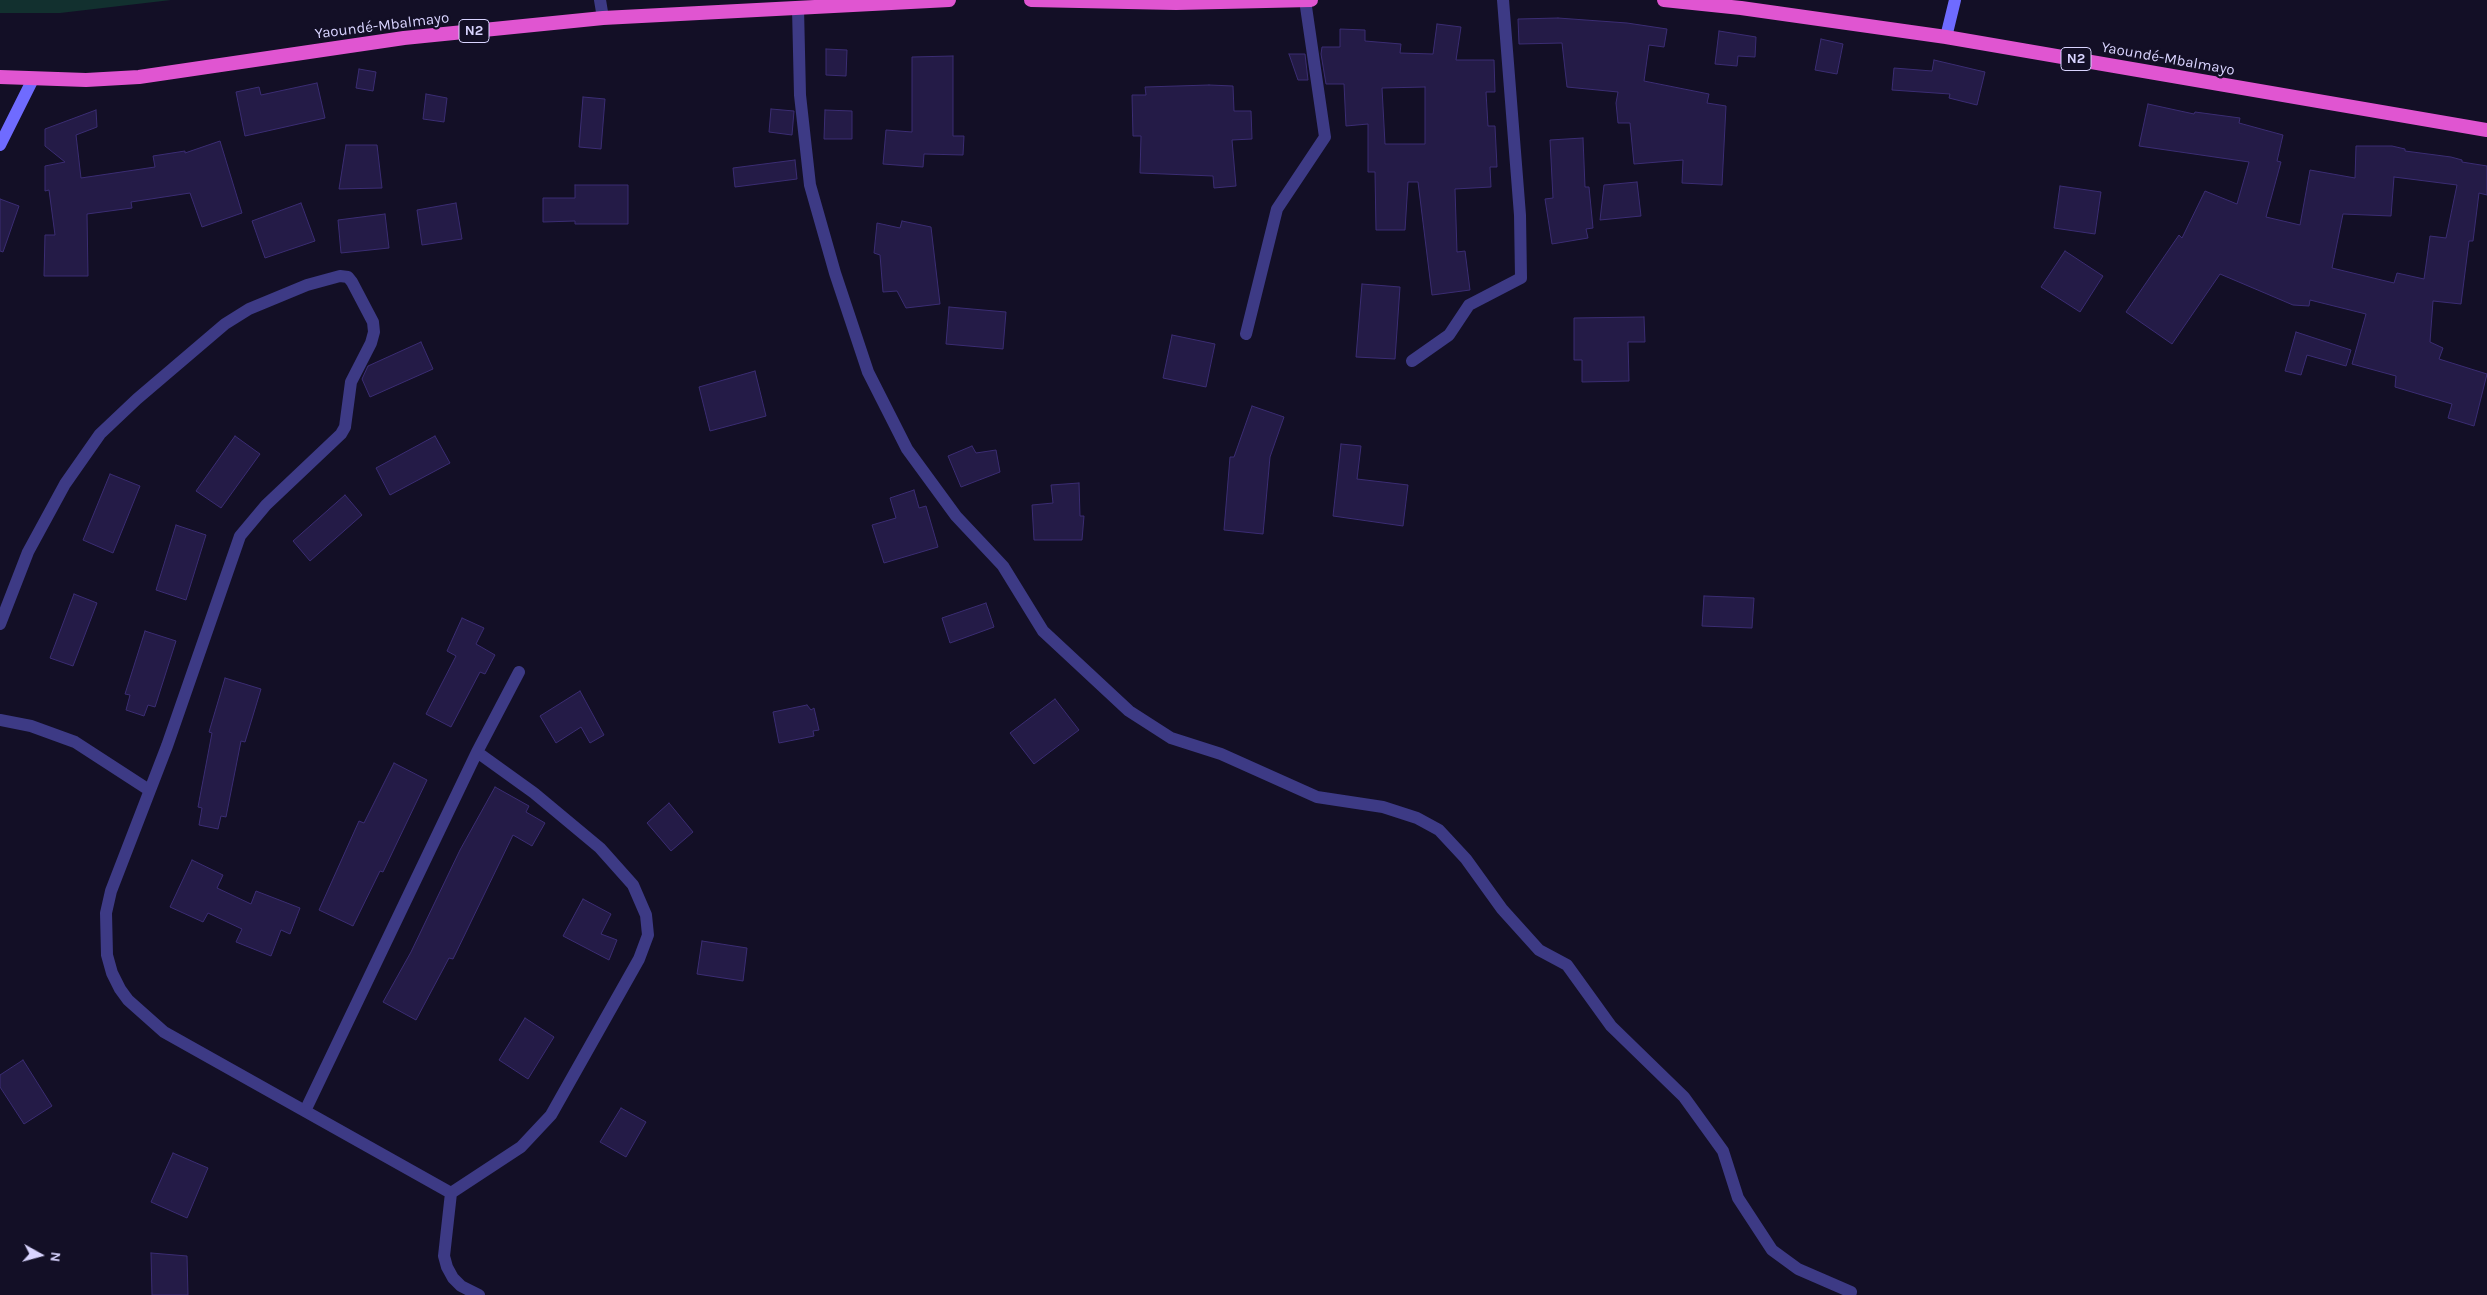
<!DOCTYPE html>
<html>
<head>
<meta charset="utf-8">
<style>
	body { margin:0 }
	#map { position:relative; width:2487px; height:1295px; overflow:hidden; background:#130f26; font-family:Karla,sans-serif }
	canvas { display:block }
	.north { position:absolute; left:15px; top:1230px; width:50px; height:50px; -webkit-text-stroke:4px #130f26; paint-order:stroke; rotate:97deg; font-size:14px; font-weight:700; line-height:20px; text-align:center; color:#d9d4ff }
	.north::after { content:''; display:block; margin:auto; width:18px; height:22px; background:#d9d4ff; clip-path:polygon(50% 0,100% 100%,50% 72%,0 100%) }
</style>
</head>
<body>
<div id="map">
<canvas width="2487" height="1295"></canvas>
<div class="north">N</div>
</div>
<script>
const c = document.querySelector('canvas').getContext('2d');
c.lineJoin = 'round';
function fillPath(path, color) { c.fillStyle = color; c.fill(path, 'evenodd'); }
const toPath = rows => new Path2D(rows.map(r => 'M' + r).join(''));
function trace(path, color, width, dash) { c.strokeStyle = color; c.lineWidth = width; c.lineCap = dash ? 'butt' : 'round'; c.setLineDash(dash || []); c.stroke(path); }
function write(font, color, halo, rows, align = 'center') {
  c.font = font + ' Karla,sans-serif'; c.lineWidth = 4.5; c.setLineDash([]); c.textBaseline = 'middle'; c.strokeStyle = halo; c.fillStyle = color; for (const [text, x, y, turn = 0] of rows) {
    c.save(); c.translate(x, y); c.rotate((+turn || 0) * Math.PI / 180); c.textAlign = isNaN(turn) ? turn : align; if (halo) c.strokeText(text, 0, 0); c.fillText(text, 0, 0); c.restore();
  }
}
const green = toPath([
	[0,0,171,0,60,13,0,13]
]);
const building = toPath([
	[1558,18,1627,23,1667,29,1664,47,1649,45,1644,81,1709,94,1707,103,1726,106,1722,185,1682,183,1683,160,1634,164,1630,123,1618,123,1616,103,1618,92,1567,87,1562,43,1519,44,1518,19,1558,18],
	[1437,24,1461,27,1456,60,1494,60,1495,92,1486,92,1488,126,1495,126,1497,167,1490,167,1491,187,1455,189,1457,252,1465,251,1470,290,1432,295,1418,182,1408,182,1405,230,1376,230,1375,172,1368,172,1368,124,1346,126,1344,84,1326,84,1321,54,1322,47,1340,47,1340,29,1365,30,1365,41,1401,44,1400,53,1433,54,1437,24],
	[1425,87,1425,144,1385,144,1382,88,1425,87],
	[1719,31,1756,37,1755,57,1738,56,1737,66,1715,64,1719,31],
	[1821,39,1843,44,1837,74,1815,70,1821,39],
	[826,49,847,50,846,76,826,75,826,49],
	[1289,54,1305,54,1308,80,1298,80,1289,54],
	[953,56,953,136,964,136,963,155,924,154,923,167,883,164,886,130,912,132,912,57,953,56],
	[1934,60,1985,72,1977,105,1949,98,1950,94,1892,90,1894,68,1932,71,1934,60],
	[359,69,376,72,373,91,356,88,359,69],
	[317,83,325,118,245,136,236,92,259,87,261,95,317,83],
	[1209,85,1233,86,1234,111,1251,111,1252,139,1232,140,1236,186,1214,188,1213,176,1140,173,1141,136,1133,136,1132,95,1146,95,1145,87,1209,85],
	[426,94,447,98,444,122,423,119,426,94],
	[583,97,605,99,601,149,579,147,583,97],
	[2148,104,2194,114,2195,112,2240,118,2239,123,2283,135,2277,161,2281,162,2266,217,2300,225,2310,170,2355,178,2356,146,2392,146,2405,149,2405,151,2451,157,2462,160,2462,162,2487,166,2487,195,2479,193,2473,241,2469,241,2461,304,2433,301,2430,342,2443,348,2439,359,2487,374,2474,426,2448,418,2452,404,2395,387,2396,376,2352,364,2366,314,2310,300,2309,306,2293,305,2220,274,2172,344,2126,312,2179,235,2182,238,2205,191,2237,204,2249,162,2139,146,2148,104],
	[2394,177,2457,185,2446,238,2430,236,2424,279,2397,273,2394,283,2332,268,2343,214,2391,216,2394,177],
	[771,109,794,111,792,135,769,132,771,109],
	[96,110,97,127,76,135,81,178,155,167,153,156,185,151,185,153,220,141,242,213,202,227,190,193,131,202,132,208,87,214,88,276,44,276,45,235,55,235,49,190,45,191,45,166,65,162,45,146,45,129,96,110],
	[825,110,852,111,852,139,824,139,825,110],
	[1583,138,1585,187,1589,187,1593,228,1586,229,1588,238,1552,244,1545,199,1553,198,1550,140,1583,138],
	[346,145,377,145,382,188,339,189,346,145],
	[795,160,797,179,735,187,733,168,795,160],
	[1637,182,1641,216,1600,220,1604,185,1637,182],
	[575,185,628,185,628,224,575,224,575,221,543,222,543,198,575,198,575,185],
	[2060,186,2101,192,2095,234,2054,228,2060,186],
	[0,199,19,206,3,252,0,251,0,199],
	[301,203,315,241,265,258,252,221,301,203],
	[456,203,462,239,422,245,417,210,456,203],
	[385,214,389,248,341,253,338,220,385,214],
	[902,221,931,227,940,304,906,308,897,291,883,292,880,255,874,253,877,223,900,228,902,221],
	[2065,251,2103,276,2080,312,2041,287,2065,251],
	[1362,284,1400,287,1395,359,1356,357,1362,284],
	[949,307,1006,312,1003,349,946,344,949,307],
	[1644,317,1645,342,1628,342,1629,381,1582,382,1582,360,1574,360,1574,318,1644,317],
	[2296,332,2351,350,2346,366,2307,355,2301,375,2285,371,2296,332],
	[1172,335,1215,344,1206,387,1163,378,1172,335],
	[421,342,433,369,370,397,362,379,368,366,421,342],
	[755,371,766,416,710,431,699,387,755,371],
	[1252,406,1284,417,1270,457,1263,534,1224,530,1230,457,1234,457,1252,406],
	[235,436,260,454,221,508,196,491,235,436],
	[435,436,450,463,390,495,376,468,435,436],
	[1341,444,1361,446,1357,479,1408,485,1403,526,1333,516,1341,444],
	[972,446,976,453,996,450,1000,472,961,487,948,456,972,446],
	[110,474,140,486,113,553,83,540,110,474],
	[1079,483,1080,516,1084,516,1082,540,1034,540,1032,505,1053,503,1051,485,1079,483],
	[914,490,919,508,926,506,938,547,884,563,872,525,896,518,890,498,914,490],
	[345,495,362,515,310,561,293,541,345,495],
	[176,525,206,535,186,600,156,590,176,525],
	[74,594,97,603,73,666,50,658,74,594],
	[1704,596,1754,598,1752,628,1702,626,1704,596],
	[986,603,994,627,950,643,942,618,986,603],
	[462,618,484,628,476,644,495,655,485,674,480,672,451,727,426,714,456,656,447,651,462,618],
	[145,631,176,641,155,707,148,705,144,716,126,710,130,695,125,694,145,631],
	[225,678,261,689,245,742,241,741,226,817,221,816,218,829,199,825,202,808,198,807,212,733,209,732,225,678],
	[580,691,604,735,590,743,581,727,556,743,540,716,580,691],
	[1055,699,1079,730,1034,764,1010,733,1055,699],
	[807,705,811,710,814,708,819,730,813,731,814,736,779,743,773,712,807,705],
	[394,763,427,780,383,872,380,871,353,926,319,910,359,821,364,823,394,763],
	[495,787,529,806,526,812,545,823,532,846,513,835,453,959,449,958,416,1020,383,1002,411,952,460,850,495,787],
	[669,803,693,832,671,851,647,823,669,803],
	[192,860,223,875,217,888,251,904,256,891,300,908,290,934,281,930,271,956,236,942,242,929,208,913,203,922,170,907,192,860],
	[583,899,611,914,601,934,617,940,609,960,563,936,583,899],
	[702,941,747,948,743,981,697,974,702,941],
	[525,1018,554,1037,528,1079,499,1060,525,1018],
	[23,1060,52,1106,24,1124,0,1087,0,1075,23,1060],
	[621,1108,646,1122,626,1157,600,1142,621,1108],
	[173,1153,208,1168,187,1218,151,1202,173,1153],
	[151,1253,187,1256,188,1295,152,1295,151,1253]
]);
const minor = toPath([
	[600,0,603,18],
	[798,8,800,95,810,185,835,273,868,372,907,449,956,516,1003,566,1043,631,1129,711,1171,738,1221,754,1317,797,1383,807,1417,818,1439,830,1466,859,1502,909,1539,950,1567,965,1611,1026,1684,1097,1723,1151,1738,1198,1772,1250,1798,1269,1851,1292],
	[1246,334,1277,209,1325,137,1305,0],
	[1412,361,1449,335,1469,305,1521,278,1520,215,1503,0],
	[0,624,28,552,65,484,100,434,137,399,225,324,249,309,307,285,340,276,348,277,352,282,373,322,374,332,371,343,351,382,345,427,341,434,266,505,240,536,167,746,111,891,106,913,107,955,112,973,120,989,128,1000,164,1032,451,1193],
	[0,720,31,726,75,742,149,790],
	[477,752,534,793,600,848,633,885,646,915,648,935,639,959,551,1115,521,1147,451,1193,444,1256,447,1267,453,1278,461,1286,479,1295],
	[305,1111,477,752,519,672]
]);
const secondary = toPath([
	[1946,37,1955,0],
	[0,145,33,79]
]);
const trunk = toPath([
	[1031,0,1176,3,1311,0],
	[1664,0,1741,8,1946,37,2487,130],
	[0,77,86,80,139,77,404,38,603,18,949,0]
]);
const shields = [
	[474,31,30],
	[2076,59,30]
];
const shieldNames = [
	["N2",474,31],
	["N2",2076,59]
];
const streetNames = [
	["Yaoundé-Mbalmayo",382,26,-7],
	["Yaoundé-Mbalmayo",2168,59,10]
];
fillPath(green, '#12302f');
fillPath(building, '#241b47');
trace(building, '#3b2d73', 1);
trace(minor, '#3d3a85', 12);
trace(secondary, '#6f6bff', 12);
trace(trunk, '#e055d1', 14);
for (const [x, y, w] of shields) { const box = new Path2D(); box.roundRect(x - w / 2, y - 11.5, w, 23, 4); c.fillStyle = '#130f26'; c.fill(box); trace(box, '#d9d4ff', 1); }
write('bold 14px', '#d9d4ff', null, shieldNames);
write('15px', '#d9d4ff', '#130f26', streetNames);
</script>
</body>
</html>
